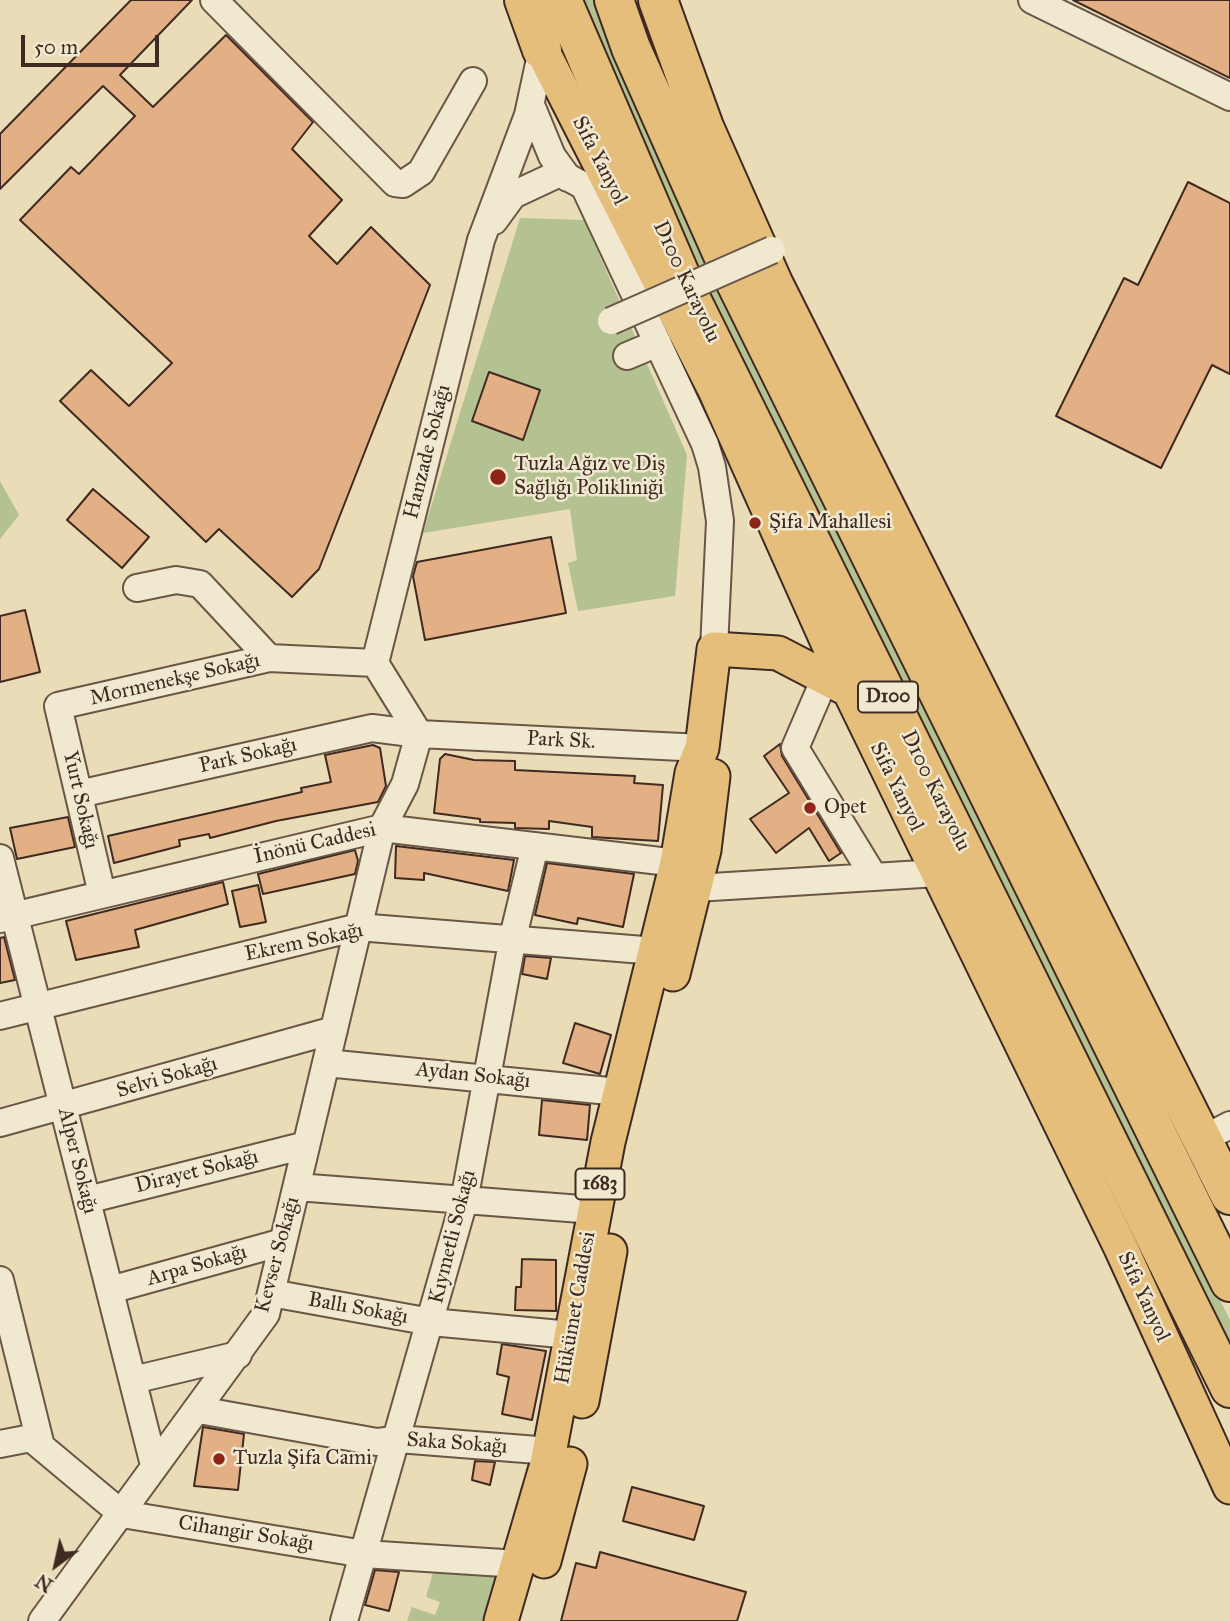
<!DOCTYPE html>
<html>
<head>
<meta charset="utf-8">
<style>
	body { margin:0 }
	#map { position:relative; width:1230px; height:1621px; overflow:hidden; background:#eadcb6; font-family:"IM FELL Great Primer",serif }
	canvas { display:block }
	.north { position:absolute; left:21px; top:1530px; width:70px; height:70px; -webkit-text-stroke:5px #f1e8d0; paint-order:stroke; rotate:213deg; font-size:19px; font-weight:700; line-height:28px; text-align:center; color:#3e2a21 }
	.north::after { content:''; display:block; margin:auto; width:24px; height:32px; background:#3e2a21; clip-path:polygon(50% 0,100% 100%,50% 72%,0 100%) }
	.scale { position:absolute; left:21px; top:35px; width:138px; height:32px; box-sizing:border-box; border:4px solid #3e2a21; border-top:0; padding-left:9px; font-size:21px; line-height:24px; white-space:nowrap; color:#3e2a21; -webkit-text-stroke:5px #f1e8d0; paint-order:stroke }
</style>
</head>
<body>
<div id="map">
<canvas width="1230" height="1621"></canvas>
<div class="north">N</div>
<div class="scale">50 m</div>
</div>
<script>
const c = document.querySelector('canvas').getContext('2d');
c.lineJoin = 'round';
function fillPath(path, color) { c.fillStyle = color; c.fill(path, 'evenodd'); }
const toPath = rows => new Path2D(rows.map(r => 'M' + r).join(''));
function trace(path, color, width, dash) { c.strokeStyle = color; c.lineWidth = width; c.lineCap = dash ? 'butt' : 'round'; c.setLineDash(dash || []); c.stroke(path); }
function write(font, color, halo, rows, align = 'center') {
  c.font = font + ' "IM FELL Great Primer",serif'; c.lineWidth = 5; c.setLineDash([]); c.textBaseline = 'middle'; c.strokeStyle = halo; c.fillStyle = color; for (const [text, x, y, turn = 0] of rows) {
    c.save(); c.translate(x, y); c.rotate((+turn || 0) * Math.PI / 180); c.textAlign = isNaN(turn) ? turn : align; if (halo) c.strokeText(text, 0, 0); c.fillText(text, 0, 0); c.restore();
  }
}
const green = toPath([
	[583,0,596,0,1006,872,1230,1320,1230,1351,672,218],
	[520,218,584,220,687,455,675,596,578,611,568,563,577,560,570,509,423,533],
	[0,481,19,515,0,539],
	[434,1569,502,1574,486,1621,407,1621,412,1607,435,1615,440,1602,426,1597]
]);
const building = toPath([
	[131,0,192,0,120,75,153,107,226,35,313,122,292,149,342,200,309,236,337,264,371,227,430,285,319,569,292,597,219,529,206,542,60,401,91,370,129,406,172,363,20,220,71,167,79,174,135,116,103,86,0,189,0,134,131,0],
	[1073,0,1230,0,1230,78,1073,0],
	[1188,182,1230,203,1230,374,1212,365,1161,468,1056,416,1124,278,1138,285,1188,182],
	[489,372,540,390,523,440,472,421,489,372],
	[93,489,149,537,122,568,67,520,93,489],
	[551,537,566,613,425,640,413,576,417,562,551,537],
	[25,610,40,672,0,682,0,616,25,610],
	[780,744,782,756,841,853,829,861,809,828,776,853,750,819,789,793,764,756,780,744],
	[373,745,380,748,386,786,378,802,276,821,210,838,209,834,179,840,180,846,114,863,108,836,302,792,301,788,331,782,325,755,373,745],
	[445,754,474,760,515,761,515,770,635,776,634,783,663,785,658,841,592,837,592,827,549,821,549,829,515,828,515,823,480,822,480,819,434,813,440,759,445,754],
	[68,817,75,847,17,859,10,828,68,817],
	[396,846,514,860,508,891,424,873,424,880,395,878,396,846],
	[355,850,358,861,355,874,263,894,258,874,355,850],
	[547,863,634,874,623,927,578,918,577,924,535,915,547,863],
	[223,882,228,904,135,930,139,947,76,960,66,921,223,882],
	[258,885,266,922,240,927,232,891,258,885],
	[4,937,15,980,0,983,0,938,4,937],
	[525,956,551,958,547,979,522,974,525,956],
	[575,1023,611,1035,600,1074,563,1063,575,1023],
	[542,1100,590,1105,587,1140,539,1135,542,1100],
	[522,1259,556,1260,556,1311,515,1310,516,1287,521,1287,522,1259],
	[502,1344,546,1351,532,1420,502,1414,509,1377,497,1374,502,1344],
	[203,1427,244,1434,238,1490,194,1486,203,1427],
	[475,1461,495,1462,490,1485,472,1480,475,1461],
	[632,1487,704,1506,694,1540,623,1521,632,1487],
	[600,1552,746,1592,737,1621,561,1621,576,1563,596,1568,600,1552],
	[375,1570,399,1572,389,1611,365,1605,375,1570]
]);
const minor = toPath([
	[214,0,395,183,403,184,421,172,473,81],
	[1032,0,1230,97],
	[531,105,552,156,568,178],
	[494,221,513,195,560,173,584,186,705,444,712,467,720,521,714,649],
	[627,356,658,343],
	[137,588,176,580,200,584,269,658],
	[375,663,481,240,528,115,542,50],
	[375,663,419,734],
	[826,676,795,748,874,877],
	[79,794,372,728,419,734,702,748],
	[0,858,154,1465],
	[696,888,938,873],
	[102,894,58,706,269,658,375,663],
	[0,919,382,828,677,863],
	[0,1016,358,927,656,951],
	[326,1063,619,1092],
	[0,1123,334,1030],
	[1203,1139,1230,1125],
	[297,1187,594,1210],
	[87,1200,306,1145],
	[0,1280,41,1446],
	[110,1290,283,1242],
	[271,1293,431,1322,571,1335],
	[133,1380,238,1355],
	[199,1410,377,1442,398,1439,550,1451],
	[0,1444,31,1438,122,1514,364,1554,519,1564],
	[42,1621,266,1314,382,828,405,784,419,734],
	[344,1621,464,1201,513,937,535,846]
]);
const major = toPath([
	[542,50,715,390,849,690,1121,1248,1230,1487],
	[673,974,704,850,713,776],
	[582,1401,610,1251],
	[544,1561,570,1464],
	[501,1621,547,1464,608,1142,677,863,692,773,702,748,714,649,778,653,849,690]
]);
const highway = toPath([
	[524,0,542,50],
	[562,0,688,293,1230,1388],
	[614,0,631,48,731,273,1230,1282],
	[658,0,704,127,773,283,1230,1195]
]);
const minorBridge = toPath([
	[611,321,772,250]
]);
const markers = [
	[498,477,9,"#8f2418"],
	[755,523,7,"#8f2418"],
	[810,808,7,"#8f2418"],
	[219,1459,7,"#8f2418"]
];
const shields = [
	[888,697,60],
	[600,1184,49]
];
const shieldNames = [
	["D100",888,697],
	["1683",600,1184]
];
const streetNames = [
	["Sifa Yanyol",599,161,63],
	["D100 Karayolu",686,282,65],
	["Hanzade Sokağı",428,452,-76],
	["Mormenekşe Sokağı",175,680,-13],
	["Park Sk.",561,741,3],
	["Park Sokağı",248,756,-13],
	["Sifa Yanyol",896,787,64],
	["D100 Karayolu",935,791,64],
	["Yurt Sokağı",80,800,77],
	["İnönü Caddesi",315,844,-13],
	["Ekrem Sokağı",304,943,-12],
	["Aydan Sokağı",473,1076,6],
	["Selvi Sokağı",167,1078,-16],
	["Alper Sokağı",77,1161,76],
	["Dirayet Sokağı",197,1172,-14],
	["Kıymetli Sokağı",453,1237,-76],
	["Kevser Sokağı",278,1255,-75],
	["Arpa Sokağı",197,1266,-16],
	["Sifa Yanyol",1143,1297,65],
	["Hükümet Caddesi",576,1308,-80],
	["Ballı Sokağı",358,1309,10],
	["Saka Sokağı",457,1444,4],
	["Cihangir Sokağı",246,1534,9]
];
const poiNames = [
	["Tuzla Ağız ve Diş",514,465],
	["Sağlığı Polikliniği",514,489],
	["Şifa Mahallesi",769,523],
	["Opet",824,808],
	["Tuzla Şifa Cami",233,1459]
];
fillPath(green, '#b4c191');
fillPath(building, '#e3af85');
trace(building, '#3e2a21', 2);
trace(minor, '#695646', 30);
trace(major, '#3e2a21', 37);
trace(highway, '#3e2a21', 42);
trace(minor, '#f1e8d0', 26);
trace(major, '#e5be7b', 33);
trace(highway, '#e5be7b', 38);
trace(minorBridge, '#695646', 30, []);
trace(minorBridge, '#f1e8d0', 26);
for (const [x, y, r, color] of markers) { const dot = new Path2D(); dot.arc(x, y, r, 0, 2 * Math.PI); c.fillStyle = color; c.fill(dot); trace(dot, '#f1e8d0', 2.5); }
for (const [x, y, w] of shields) { const box = new Path2D(); box.roundRect(x - w / 2, y - 15.5, w, 31, 5); c.fillStyle = '#f1e8d0'; c.fill(box); trace(box, '#3e2a21', 2); }
write('bold 19px', '#3e2a21', null, shieldNames);
write('21px', '#3e2a21', '#f1e8d0', streetNames);
write('21px', '#3e2a21', '#f1e8d0', poiNames, 'left');
</script>
</body>
</html>
